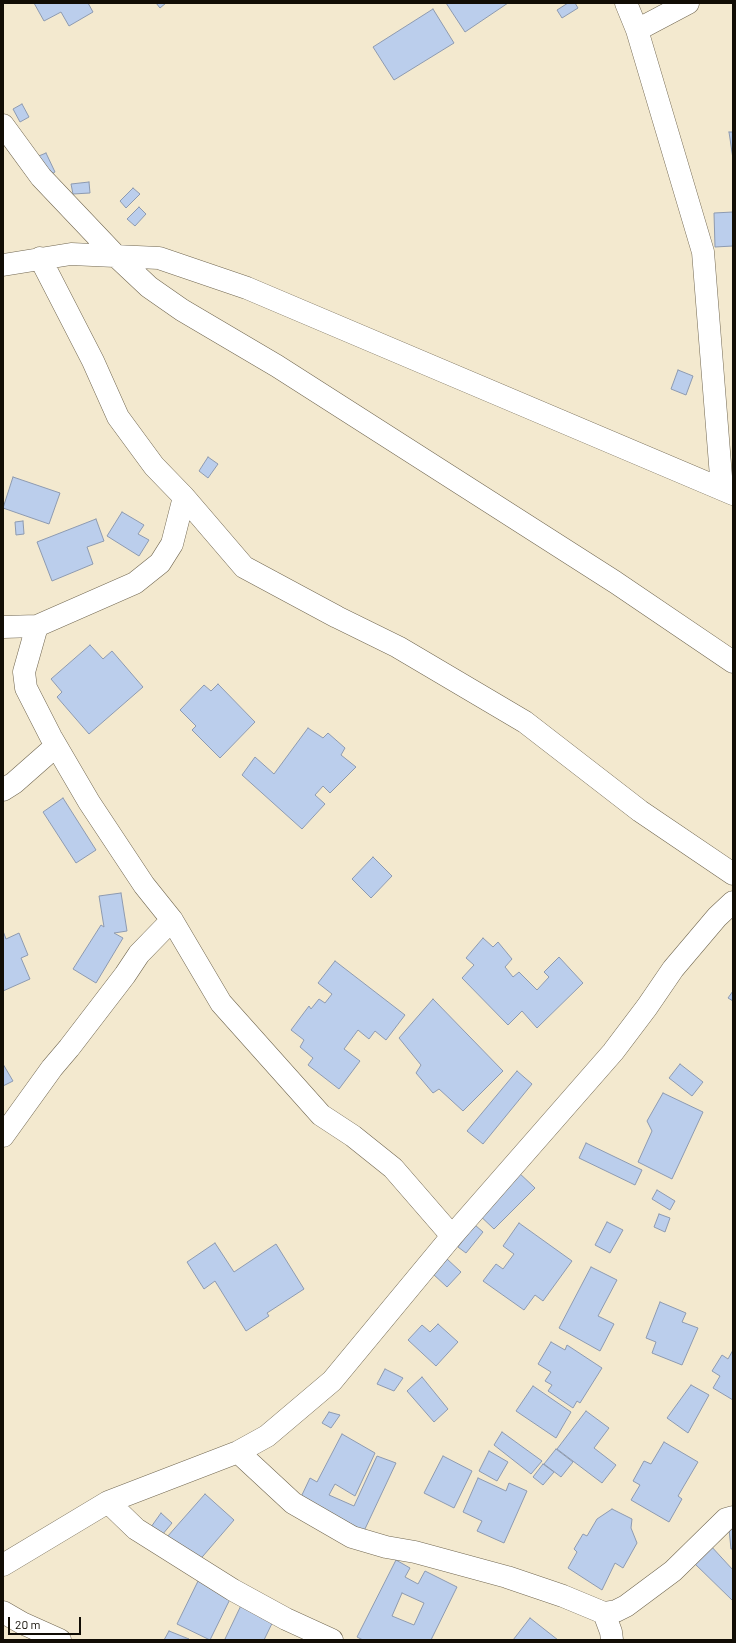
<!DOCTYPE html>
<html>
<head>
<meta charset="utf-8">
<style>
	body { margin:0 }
	#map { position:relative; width:736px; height:1643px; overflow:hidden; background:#f3e9cf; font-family:Barlow,sans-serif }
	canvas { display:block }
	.frame { position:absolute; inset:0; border:4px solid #110d05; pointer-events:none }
	.scale { position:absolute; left:8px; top:1617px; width:73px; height:18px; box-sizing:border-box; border:2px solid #110d05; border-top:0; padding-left:5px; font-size:12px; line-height:14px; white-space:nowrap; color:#110d05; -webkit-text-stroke:3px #fff; paint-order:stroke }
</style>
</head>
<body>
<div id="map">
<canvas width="736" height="1643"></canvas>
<div class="frame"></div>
<div class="scale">20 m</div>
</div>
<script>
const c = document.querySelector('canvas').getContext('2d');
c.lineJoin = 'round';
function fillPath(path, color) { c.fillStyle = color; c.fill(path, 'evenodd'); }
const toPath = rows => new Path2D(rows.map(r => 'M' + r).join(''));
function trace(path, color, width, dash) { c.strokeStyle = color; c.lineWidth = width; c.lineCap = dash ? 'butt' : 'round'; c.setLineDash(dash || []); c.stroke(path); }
const building = toPath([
	[34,3,88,3,93,12,69,26,61,12,44,21,34,3],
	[156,3,166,3,160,8,156,3],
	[446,3,508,3,465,32,446,3],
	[568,3,575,3,578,8,562,18,557,10,568,3],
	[433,9,454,43,394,80,373,47,433,9],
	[22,104,29,117,20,122,13,109,22,104],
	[729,132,733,132,733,159,729,132],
	[46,153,55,172,44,178,34,158,46,153],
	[89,182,90,193,73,194,71,184,89,182],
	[133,188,140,194,126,208,120,201,133,188],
	[139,207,146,214,135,226,127,219,139,207],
	[733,212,733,246,715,247,714,213,733,212],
	[678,370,693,376,686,395,671,389,678,370],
	[208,457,218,464,208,478,199,471,208,457],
	[13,477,60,493,49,524,3,508,13,477],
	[122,512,144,525,138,534,149,540,139,556,107,536,122,512],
	[96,519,104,541,87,547,93,564,52,581,37,542,96,519],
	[23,521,24,534,16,535,15,522,23,521],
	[90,645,103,659,112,651,143,687,89,734,57,697,62,692,51,679,90,645],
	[218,684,255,722,220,758,192,730,196,726,180,710,204,685,211,691,218,684],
	[308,728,323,738,328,733,345,748,341,755,356,767,330,793,323,786,315,795,325,804,302,829,242,775,255,757,274,774,308,728],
	[63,798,96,850,76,863,43,812,63,798],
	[373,857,392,876,371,898,352,879,373,857],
	[121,893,127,931,114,933,123,938,96,983,73,969,101,925,104,927,99,896,121,893],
	[3,931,6,939,19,933,28,955,21,958,30,979,3,991,3,931],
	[483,938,493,947,498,942,512,959,505,967,513,977,519,972,537,990,549,977,544,972,559,957,583,983,537,1028,522,1011,508,1025,462,978,474,965,466,958,483,938],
	[335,961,405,1015,386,1040,375,1031,369,1039,358,1030,344,1049,360,1061,339,1089,308,1065,313,1058,300,1047,304,1040,291,1030,309,1006,311,1009,319,999,325,1003,332,994,318,983,335,961],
	[733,991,733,1001,728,998,733,991],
	[433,999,503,1071,463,1111,439,1089,433,1093,416,1073,421,1065,399,1038,433,999],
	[3,1064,13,1081,3,1086,3,1064],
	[680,1064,703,1082,692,1096,669,1078,680,1064],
	[517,1071,532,1084,483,1144,467,1131,517,1071],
	[663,1093,703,1112,672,1179,638,1162,652,1131,647,1121,663,1093],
	[586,1143,642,1170,635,1185,579,1158,586,1143],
	[516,1170,535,1188,494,1229,475,1211,516,1170],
	[657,1190,675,1201,670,1210,652,1199,657,1190],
	[659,1214,670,1218,665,1232,654,1227,659,1214],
	[607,1222,623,1230,610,1253,595,1245,607,1222],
	[519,1223,572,1261,543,1301,535,1295,524,1310,483,1281,496,1264,503,1269,514,1254,503,1246,519,1223],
	[475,1225,483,1232,466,1253,458,1247,475,1225],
	[215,1243,234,1272,276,1244,304,1289,267,1313,269,1316,246,1331,215,1281,204,1289,187,1262,215,1243],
	[447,1259,461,1272,447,1287,433,1274,447,1259],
	[591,1267,617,1280,598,1316,614,1324,600,1351,559,1328,591,1267],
	[660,1302,686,1313,682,1322,698,1328,682,1365,652,1353,656,1342,646,1338,660,1302],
	[438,1324,458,1342,436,1366,408,1340,422,1325,430,1332,438,1324],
	[551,1342,565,1350,567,1345,602,1368,580,1403,577,1401,573,1408,548,1391,552,1385,545,1381,551,1372,538,1364,551,1342],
	[733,1350,733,1400,713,1388,720,1376,712,1371,722,1355,728,1359,733,1350],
	[385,1369,403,1378,394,1391,377,1384,385,1369],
	[422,1377,448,1409,434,1422,407,1391,422,1377],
	[691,1385,709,1395,688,1433,667,1418,691,1385],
	[533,1386,571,1412,556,1438,516,1411,533,1386],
	[586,1411,609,1428,594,1448,616,1465,602,1483,557,1449,586,1411],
	[329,1412,340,1415,331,1428,322,1423,329,1412],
	[502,1432,542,1461,531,1474,494,1445,502,1432],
	[342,1434,375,1453,355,1496,335,1484,329,1495,354,1506,377,1456,396,1463,364,1531,301,1497,310,1478,317,1482,342,1434],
	[664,1442,698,1462,678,1496,682,1499,669,1522,631,1500,640,1485,633,1481,644,1461,651,1464,664,1442],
	[556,1449,573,1462,561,1477,544,1464,556,1449],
	[489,1451,508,1462,497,1481,479,1471,489,1451],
	[443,1456,472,1471,454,1508,424,1493,443,1456],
	[543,1464,554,1472,543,1485,533,1477,543,1464],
	[478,1478,506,1491,509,1483,527,1491,504,1543,477,1531,482,1521,463,1512,478,1478],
	[205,1494,234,1520,197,1563,167,1537,205,1494],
	[612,1509,632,1519,631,1528,637,1543,623,1568,615,1563,602,1590,568,1568,577,1552,574,1549,583,1534,587,1536,597,1519,612,1509],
	[161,1513,172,1523,162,1535,151,1527,161,1513],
	[733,1527,733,1549,731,1549,729,1529,733,1527],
	[710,1545,733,1570,733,1601,693,1562,710,1545],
	[396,1560,410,1568,405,1577,418,1584,425,1571,457,1587,431,1640,363,1640,357,1637,396,1560],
	[402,1593,424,1603,414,1625,392,1616,402,1593],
	[201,1575,234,1591,210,1640,177,1624,201,1575],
	[246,1595,278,1611,264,1640,228,1640,225,1639,246,1595],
	[530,1618,558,1640,513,1640,530,1618],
	[169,1631,189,1639,164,1640,169,1631]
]);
const minor = toPath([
	[626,3,637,30,703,252,722,489],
	[637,30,688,3],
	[3,125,41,177,116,256,149,287,182,310,277,366,615,582,733,662],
	[40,258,93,361,118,417,154,466,184,497,244,567,337,617,398,647,525,722,640,811,733,874],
	[3,265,71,254,159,258,247,288,733,494],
	[37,626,24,672,26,688,51,737,89,802,144,885,172,920,221,1003,321,1115,353,1136,393,1168,452,1236],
	[3,627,37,626,135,583,160,563,172,544,184,497],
	[3,790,14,783,56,746],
	[3,1136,52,1068,69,1048,125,975,139,954,172,920],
	[238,1452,293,1503,352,1537,386,1547,415,1552,507,1577,563,1596,604,1613,616,1611,626,1606,673,1571,726,1519,733,1517],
	[108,1502,136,1529,233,1590,286,1619,332,1640],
	[3,1565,108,1502,238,1452,267,1436,332,1381,452,1236,613,1052,647,1007,673,969,717,917,733,902],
	[3,1612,22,1623,60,1640],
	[604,1613,611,1632,612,1640]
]);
fillPath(building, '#bbceec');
trace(building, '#8d9ab0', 1);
trace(minor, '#716751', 23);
trace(minor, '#fff', 22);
</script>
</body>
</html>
